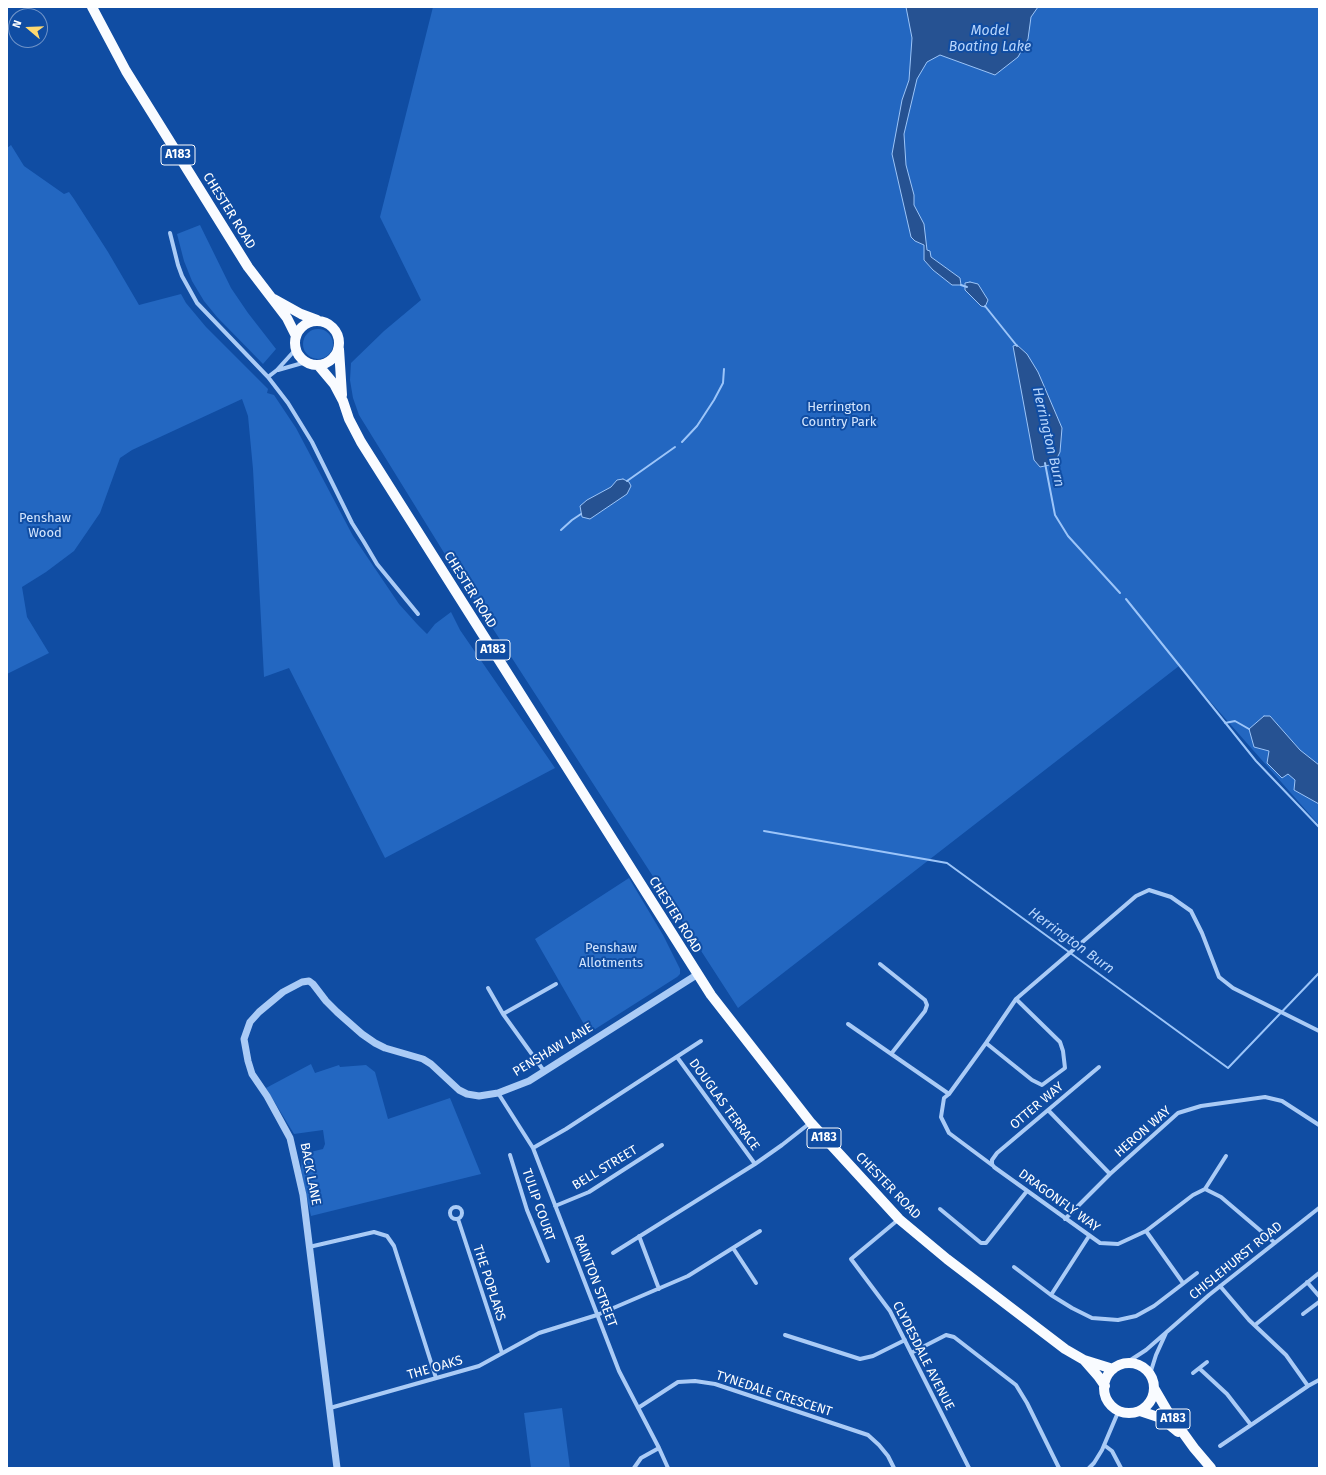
<!DOCTYPE html>
<html>
<head>
<meta charset="utf-8">
<style>
	body { margin:0 }
	#map { position:relative; width:1326px; height:1475px; overflow:hidden; background:#104da3; font-family:"Fira Sans",sans-serif }
	canvas { display:block }
	.frame { position:absolute; inset:0; border:8px solid #fff; pointer-events:none }
	.north { position:absolute; left:8px; top:8px; width:40px; height:40px; box-sizing:border-box; background:#104da3; border:1px solid #7094c8; border-radius:50%; rotate:289deg; font-size:11px; font-weight:700; line-height:16px; text-align:center; color:#fff }
	.north::after { content:''; display:block; margin:auto; width:14px; height:18px; background:#ffd96f; clip-path:polygon(50% 0,100% 100%,50% 72%,0 100%) }
</style>
</head>
<body>
<div id="map">
<canvas width="1326" height="1475"></canvas>
<div class="frame"></div>
<div class="north">N</div>
</div>
<script>
const c = document.querySelector('canvas').getContext('2d');
c.lineJoin = 'round';
function fillPath(path, color) { c.fillStyle = color; c.fill(path, 'evenodd'); }
const toPath = rows => new Path2D(rows.map(r => 'M' + r).join(''));
function trace(path, color, width, dash) { c.strokeStyle = color; c.lineWidth = width; c.lineCap = dash ? 'butt' : 'round'; c.setLineDash(dash || []); c.stroke(path); }
function write(font, color, halo, rows, align = 'center') {
  c.font = font + ' "Fira Sans",sans-serif'; c.lineWidth = 4; c.setLineDash([]); c.textBaseline = 'middle'; c.strokeStyle = halo; c.fillStyle = color; for (const [text, x, y, turn = 0] of rows) {
    c.save(); c.translate(x, y); c.rotate((+turn || 0) * Math.PI / 180); c.textAlign = isNaN(turn) ? turn : align; if (halo) c.strokeText(text, 0, 0); c.fillText(text, 0, 0); c.restore();
  }
}
const green = toPath([
	[433,7,1319,7,1319,825,1179,666,738,1008,446,556,359,415,353,398,350,380,351,363,384,331,421,300,380,217],
	[11,145,24,166,64,194,69,192,74,199,108,252,139,305,181,294,186,303,206,327,268,389,267,393,274,395,296,428,353,536,399,604,417,624,427,634,435,624,451,612,460,630,555,768,385,858,289,668,264,677,253,469,248,416,242,399,132,450,120,458,100,513,74,551,46,572,22,587,27,617,49,653,7,674,7,148],
	[200,225,231,288,248,313,276,349,263,364,217,317,204,301,192,281,184,261,177,234],
	'303 344a15 15 0 1 1 30 0a15 15 0 1 1-30 0Z',
	[629,878,663,935,680,969,680,974,677,977,589,1033,535,939],
	[311,1064,315,1073,339,1065,340,1067,366,1065,375,1072,388,1119,450,1098,481,1174,311,1216,301,1171,302,1154,323,1149,325,1144,323,1130,294,1134,266,1088],
	[562,1408,570,1468,531,1468,524,1413]
]);
const water = toPath([
	[906,7,1038,7,1031,17,1028,39,1018,57,995,75,940,55,927,62,917,79,904,134,906,165,914,195,914,205,924,224,927,250,930,251,931,257,960,278,961,285,952,285,933,270,924,260,924,245,915,241,911,237,892,154,902,100,909,80,912,38,906,7],
	[970,282,978,284,988,300,985,307,981,306,965,290,965,283,970,282],
	[1017,345,1027,354,1038,372,1062,428,1060,452,1054,464,1040,467,1034,460,1013,346,1017,345],
	[623,479,629,482,631,486,627,494,590,519,582,517,580,506,587,500,611,487,617,480,623,479],
	[1264,716,1270,716,1300,750,1319,765,1319,804,1294,790,1295,780,1288,774,1282,778,1267,763,1269,751,1254,747,1249,729,1264,716]
]);
const stream = toPath([
	[961,285,967,287],
	[985,306,1017,346],
	[682,442,697,426,714,400,723,383,724,369],
	[1045,463,1055,515,1068,536,1120,593],
	[627,481,675,447],
	[561,530,572,520,581,514],
	[1126,599,1256,761,1319,827],
	[1225,723,1235,721,1249,729],
	[764,831,947,863,1228,1068,1319,973]
]);
const minor = toPath([
	[170,233,178,265,182,276,197,303,268,377,288,403,312,442,352,523,364,542,377,564,418,614],
	[278,370,306,362],
	[268,377,277,370,296,349],
	[880,964,925,1000,927,1005,925,1011,891,1054],
	[488,988,503,1014,544,1071],
	[503,1014,556,984],
	[848,1024,949,1094,986,1043,1016,999,1136,896,1149,890,1171,897,1191,911,1202,933,1219,977,1233,988,1319,1031],
	[986,1043,1032,1080,1042,1085,1065,1068,1063,1051,1060,1042,1016,999],
	[677,1057,755,1164],
	[1099,1067,997,1153,992,1160,992,1164,994,1167,1100,1243,1118,1244,1146,1231,1193,1195,1205,1189,1221,1197,1275,1243],
	[498,1093,533,1148,619,1371,659,1448,641,1458,634,1468],
	[949,1094,944,1098,941,1117,949,1133,992,1165],
	[1048,1110,1110,1174],
	[533,1148,566,1129,701,1041],
	[510,1155,527,1210,548,1261],
	[1205,1189,1226,1156],
	[555,1206,589,1192,662,1145],
	'450 1213a6 6 0 1 1 12 0a6 6 0 1 1-12 0Z',
	[940,1209,981,1243,986,1243,1027,1191],
	[458,1219,502,1353],
	[899,1219,851,1259,890,1311,969,1468],
	[1065,1219,1110,1174,1178,1113,1201,1106,1265,1097,1282,1101,1319,1125],
	[1146,1231,1183,1283],
	[639,1236,659,1289],
	[309,1247,374,1232,387,1236,394,1246,436,1378],
	[733,1248,756,1283],
	[613,1253,755,1164,782,1145,810,1123],
	[1014,1267,1051,1295,1072,1308,1092,1318,1118,1320,1136,1316,1154,1306,1197,1273],
	[1307,1282,1319,1296],
	[1220,1286,1249,1320,1286,1355,1308,1386,1319,1380],
	[1051,1295,1089,1236],
	[1303,1314,1319,1302],
	[1255,1325,1319,1273],
	[785,1335,860,1359,873,1356,905,1340],
	[911,1353,946,1335,954,1337,1016,1385,1027,1403,1059,1468],
	[1126,1363,1146,1350,1209,1295,1319,1208],
	[1200,1369,1227,1394,1251,1425,1308,1386],
	[1193,1373,1207,1362],
	[1150,1374,1156,1355,1166,1333],
	[330,1408,479,1366,539,1333,597,1315,688,1276,760,1231],
	[638,1408,678,1382,695,1381,715,1384,868,1435,879,1445,888,1456,894,1468],
	[1104,1445,1112,1451,1121,1468],
	[1220,1446,1251,1425],
	[659,1448,668,1468],
	[1089,1468,1094,1463,1102,1450,1119,1410]
]);
const tertiary = toPath([
	[337,1468,303,1195,290,1138,267,1096,252,1074,248,1061,244,1039,250,1022,259,1012,283,992,302,982,309,981,313,984,326,1001,337,1012,362,1034,375,1043,385,1048,423,1059,431,1064,459,1090,467,1094,479,1096,498,1093,529,1081,698,974]
]);
const primary = toPath([
	[92,7,126,71,248,267,287,318,296,336],
	[274,299,301,314,317,320],
	'295 343a22 22 0 1 1 44 0a22 22 0 1 1-44 0Z',
	[339,349,342,395],
	[318,365,334,384,343,401,349,419,361,442,711,995,811,1123,899,1219,947,1259,1065,1349,1084,1360,1098,1376,1105,1386],
	[1084,1360,1113,1369],
	'1104 1388a25 25 0 1 1 50 0a25 25 0 1 1-50 0Z',
	[1154,1388,1168,1412,1194,1448,1211,1468],
	[1140,1411,1161,1418,1178,1432]
]);
const shields = [
	[178,155,34],
	[493,650,34],
	[824,1138,34],
	[1173,1419,34]
];
const shieldNames = [
	["A183",178,155],
	["A183",493,650],
	["A183",824,1138],
	["A183",1173,1419]
];
const streetNames = [
	["CHESTER ROAD",229,211,58],
	["CHESTER ROAD",470,590,58],
	["CHESTER ROAD",675,915,58],
	["PENSHAW LANE",553,1050,-31],
	["DOUGLAS TERRACE",724,1105,54],
	["OTTER WAY",1037,1106,-40],
	["HERON WAY",1143,1132,-41],
	["BELL STREET",605,1168,-31],
	["BACK LANE",310,1174,79],
	["CHESTER ROAD",888,1186,46],
	["DRAGONFLY WAY",1059,1201,36],
	["TULIP COURT",538,1205,71],
	["CHISLEHURST ROAD",1236,1261,-39],
	["RAINTON STREET",595,1281,69],
	["THE POPLARS",489,1283,72],
	["CLYDESDALE AVENUE",923,1356,63],
	["THE OAKS",435,1368,-16],
	["TYNEDALE CRESCENT",774,1394,18]
];
const parkNames = [
	["Herrington",839,407],
	["Country Park",839,422],
	["Penshaw",45,518],
	["Wood",45,533],
	["Penshaw",611,948],
	["Allotments",611,963]
];
const waterNames = [
	["Model",990,31],
	["Boating Lake",990,47],
	["Herrington Burn",1048,437,77],
	["Herrington Burn",1071,941,36]
];
fillPath(green, '#2367c1');
fillPath(water, '#265292');
trace(water, '#9cc5f9', 1);
trace(stream, '#9cc5f9', 2);
trace(minor, '#aacbf6', 4);
trace(tertiary, '#aacbf6', 7);
trace(primary, '#f9fbff', 10);
for (const [x, y, w] of shields) { const box = new Path2D(); box.roundRect(x - w / 2, y - 10, w, 20, 3); c.fillStyle = '#104da3'; c.fill(box); trace(box, '#fff', 1); }
write('bold 12px', '#fff', null, shieldNames);
write('13px', '#fff', '#104da3', streetNames);
write('13px', '#d4e6fe', '#104da3', parkNames);
write('italic 14px', '#b7d5fc', '#104da3', waterNames);
</script>
</body>
</html>
